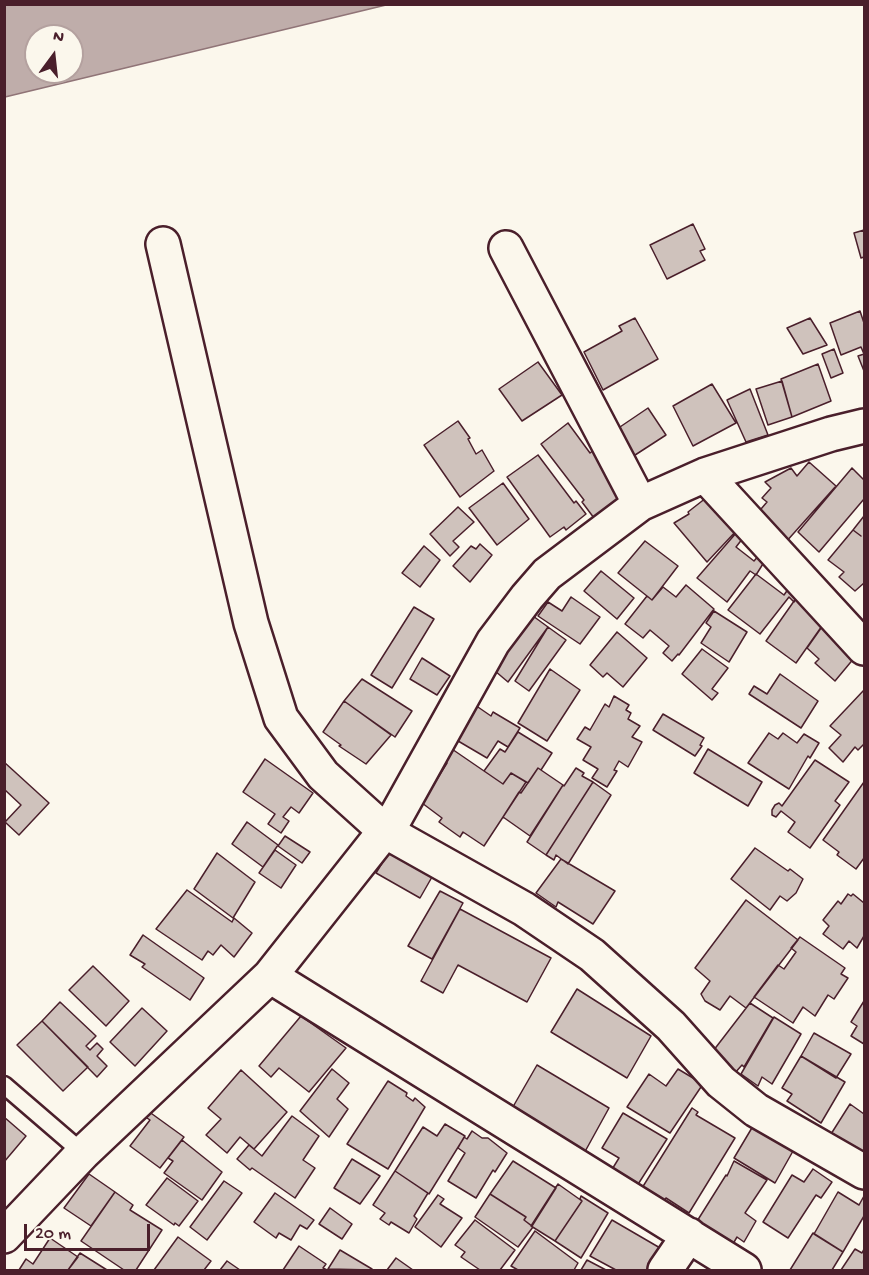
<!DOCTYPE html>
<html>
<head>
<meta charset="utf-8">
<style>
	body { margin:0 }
	#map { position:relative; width:869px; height:1275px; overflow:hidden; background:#fbf7ec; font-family:"Gochi Hand",sans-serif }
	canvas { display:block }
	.frame { position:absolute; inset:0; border:6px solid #4a1f2b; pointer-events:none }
	.north { position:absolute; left:24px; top:24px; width:60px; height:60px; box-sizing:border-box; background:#fbf7ec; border:2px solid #b4a19f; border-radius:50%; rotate:15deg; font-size:16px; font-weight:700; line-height:24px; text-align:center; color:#4a1f2b }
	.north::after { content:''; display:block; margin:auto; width:21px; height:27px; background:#4a1f2b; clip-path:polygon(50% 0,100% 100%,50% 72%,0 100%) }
	.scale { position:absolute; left:24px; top:1224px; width:126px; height:27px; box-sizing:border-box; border:3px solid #4a1f2b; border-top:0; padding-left:8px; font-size:18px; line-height:21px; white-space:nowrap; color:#4a1f2b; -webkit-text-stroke:4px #fbf7ec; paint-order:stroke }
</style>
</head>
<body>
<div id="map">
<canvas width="869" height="1275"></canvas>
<div class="frame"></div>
<div class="north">N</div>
<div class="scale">20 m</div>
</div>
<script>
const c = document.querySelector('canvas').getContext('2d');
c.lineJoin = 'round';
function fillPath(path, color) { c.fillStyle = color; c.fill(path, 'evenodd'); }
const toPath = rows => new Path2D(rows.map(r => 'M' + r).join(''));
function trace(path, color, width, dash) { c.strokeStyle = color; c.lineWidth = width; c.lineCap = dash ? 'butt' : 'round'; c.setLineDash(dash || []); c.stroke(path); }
const water = toPath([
	[5,4,386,4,386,5,5,97,5,4],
	[36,36,72,36,72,72,36,72,36,36]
]);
const building = toPath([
	[693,224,705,249,700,251,705,260,667,279,650,245,693,224],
	[864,230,864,257,861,258,854,233,864,230],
	[860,311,864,323,864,371,858,356,864,354,861,347,841,355,830,323,860,311],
	[635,318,658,359,603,390,584,352,622,331,619,326,635,318],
	[810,318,827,345,803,354,787,328,810,318],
	[834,349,843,373,831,378,822,354,834,349],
	[538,362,562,395,522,421,499,389,538,362],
	[818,364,831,401,792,417,781,379,818,364],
	[782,381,792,417,768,425,756,389,782,381],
	[712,384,736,423,693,446,673,406,712,384],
	[750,389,768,435,746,442,727,400,750,389],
	[648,408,666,435,632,457,614,431,648,408],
	[458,421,470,438,468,439,476,454,482,450,494,471,460,497,424,445,458,421],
	[568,423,590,453,595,449,629,495,594,518,582,502,584,500,541,444,568,423],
	[538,455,574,503,576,501,586,514,566,530,564,527,550,537,507,477,538,455],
	[809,462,836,486,785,543,755,516,767,502,762,498,771,488,765,482,791,468,797,476,809,462],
	[852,468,864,480,864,499,819,552,798,532,852,468],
	[503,483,529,519,497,545,469,508,503,483],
	[711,494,738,529,707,562,674,523,689,514,688,512,711,494],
	[458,507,474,522,453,541,459,547,450,556,430,534,458,507],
	[864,516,864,583,855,591,839,577,844,572,828,560,853,530,861,536,853,530,864,516],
	[737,532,743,538,736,547,754,561,760,554,766,559,756,575,750,571,727,602,697,578,737,532],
	[645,541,678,566,652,600,618,573,645,541],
	[480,544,492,555,470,582,453,566,471,546,476,549,480,544],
	[424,546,440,560,420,587,402,573,424,546],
	[601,571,634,598,617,619,584,591,601,571],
	[756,574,784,595,791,585,800,593,794,602,789,597,760,634,728,610,756,574],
	[686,585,714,609,679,655,678,654,672,661,663,653,669,646,650,630,643,638,625,624,647,596,652,600,663,587,676,597,686,585],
	[799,594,829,616,796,663,766,641,799,594],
	[571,597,600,617,580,644,538,616,548,602,562,611,571,597],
	[414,607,434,619,392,688,371,675,414,607],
	[714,611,747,632,729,662,701,643,711,627,706,623,714,611],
	[533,616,548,627,508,682,488,665,533,616],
	[826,621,860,651,835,681,815,663,819,659,807,648,826,621],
	[548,627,566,640,529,691,515,681,548,627],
	[617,632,647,658,623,687,607,673,603,677,590,665,617,632],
	[702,649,728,668,712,689,718,693,712,700,682,674,702,649],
	[422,658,450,676,437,695,410,679,422,658],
	[550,669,580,690,547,741,518,723,550,669],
	[780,674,818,701,801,728,749,694,754,686,767,694,780,674],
	[362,679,412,711,395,737,344,701,362,679],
	[864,690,864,744,858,750,855,747,843,762,829,748,841,735,830,726,864,690],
	[614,696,629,705,626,710,631,713,628,719,640,726,632,737,642,742,628,767,619,761,614,770,617,771,607,787,592,778,598,769,583,760,591,747,577,739,585,727,590,730,605,704,609,707,614,696],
	[344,701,391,735,366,764,339,746,341,745,323,732,344,701],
	[475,705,491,716,493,712,520,728,508,747,498,741,487,758,453,738,475,705],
	[663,714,704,738,700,745,702,746,695,756,653,730,663,714],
	[518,732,552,753,541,770,538,768,528,783,511,773,503,784,484,771,500,749,505,752,518,732],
	[769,733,778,739,783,733,797,743,804,734,819,743,810,758,808,756,789,789,748,763,769,733],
	[449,747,503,784,511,773,526,782,484,846,463,832,460,837,439,822,442,818,422,803,447,763,440,759,449,747],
	[708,749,762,782,748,806,694,773,708,749],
	[265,759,313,793,299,813,291,807,283,817,289,821,281,833,268,824,275,814,243,792,265,759],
	[815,760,849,782,835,801,840,805,810,848,788,832,795,822,781,811,776,817,772,815,772,810,775,805,779,803,782,806,815,760],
	[4,762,49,803,19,835,5,822,21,805,4,789,4,762],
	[538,768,563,785,530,836,503,817,519,792,521,793,538,768],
	[576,768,584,773,582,776,593,782,546,855,527,842,563,785,564,786,576,768],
	[593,782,611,795,568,864,556,855,554,860,546,855,593,782],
	[864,782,864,858,856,869,837,855,839,852,823,840,864,782],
	[247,822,278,845,263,867,232,844,247,822],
	[285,836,310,852,302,863,278,846,285,836],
	[755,848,788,871,790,869,803,879,796,893,787,901,780,896,770,910,731,879,755,848],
	[275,850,296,865,281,888,259,873,275,850],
	[390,850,432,877,420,898,376,873,390,850],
	[217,853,255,882,233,918,194,889,217,853],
	[561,859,615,891,593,924,558,902,556,907,536,893,561,859],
	[187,890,232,922,234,918,252,933,234,957,221,945,213,955,208,951,202,960,156,929,187,890],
	[440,891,463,903,432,959,408,946,440,891],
	[848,894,851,896,853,894,864,903,864,936,857,948,849,941,843,949,823,934,829,926,823,920,838,901,841,904,848,894],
	[746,900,798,940,746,1008,730,996,720,1010,705,1001,701,994,710,981,695,968,746,900],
	[460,909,551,958,527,1002,458,965,443,993,421,981,460,909],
	[143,935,204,978,190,1000,142,967,145,964,130,955,143,935],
	[800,937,845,968,841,974,848,978,834,999,828,995,815,1016,803,1007,793,1023,754,997,778,965,784,969,796,952,791,948,800,937],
	[93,966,129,1001,106,1026,69,990,93,966],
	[577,989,651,1036,627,1078,551,1032,577,989],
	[864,1001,864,1044,851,1036,857,1026,851,1022,864,1001],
	[60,1002,96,1036,86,1046,90,1050,97,1043,103,1049,97,1056,107,1066,97,1077,42,1021,60,1002],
	[750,1003,773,1018,744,1067,742,1065,734,1074,710,1055,750,1003],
	[142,1008,167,1031,135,1066,110,1042,142,1008],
	[301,1016,346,1048,309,1092,279,1068,271,1077,259,1066,301,1016],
	[774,1017,801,1034,772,1084,762,1077,758,1086,741,1074,774,1017],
	[42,1021,88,1067,63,1091,17,1045,42,1021],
	[814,1033,851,1054,836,1078,801,1056,814,1033],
	[801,1056,845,1082,821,1123,787,1101,792,1094,782,1088,801,1056],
	[537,1065,609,1108,582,1157,510,1112,537,1065],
	[332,1069,349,1083,337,1099,348,1109,329,1137,300,1111,332,1069],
	[678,1069,703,1084,670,1133,627,1107,649,1074,666,1086,678,1069],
	[241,1070,287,1112,254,1149,240,1137,227,1153,206,1135,221,1119,208,1108,241,1070],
	[388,1081,407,1093,406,1096,413,1101,415,1098,425,1107,388,1169,347,1144,388,1081],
	[850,1104,864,1114,864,1157,831,1134,850,1104],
	[692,1108,698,1112,696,1115,735,1138,689,1213,666,1198,659,1208,637,1196,692,1108],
	[148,1111,184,1137,160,1168,130,1146,150,1120,144,1116,148,1111],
	[623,1113,667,1139,635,1189,611,1171,619,1158,602,1148,623,1113],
	[292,1116,319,1136,303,1160,315,1168,295,1198,252,1168,250,1170,237,1159,249,1145,262,1156,292,1116],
	[4,1117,26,1136,4,1162,4,1117],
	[756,1121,797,1144,775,1183,734,1158,756,1121],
	[445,1124,465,1136,429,1194,395,1171,423,1127,437,1136,445,1124],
	[472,1131,482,1138,488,1138,507,1153,495,1172,493,1170,476,1198,448,1181,465,1153,458,1148,464,1137,467,1139,472,1131],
	[182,1140,222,1172,202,1200,164,1173,173,1161,168,1158,182,1140],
	[352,1159,380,1176,360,1204,334,1188,352,1159],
	[513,1161,556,1188,532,1226,524,1220,526,1217,490,1194,513,1161],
	[734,1161,767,1180,745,1213,756,1221,744,1242,737,1237,730,1249,694,1226,726,1175,727,1176,734,1161],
	[813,1169,832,1182,821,1198,816,1195,788,1238,763,1222,792,1175,804,1182,813,1169],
	[395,1171,428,1193,414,1216,417,1219,409,1233,391,1222,389,1225,380,1219,385,1213,373,1205,395,1171],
	[89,1174,115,1192,91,1226,64,1208,89,1174],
	[167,1178,198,1201,179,1226,175,1223,174,1225,146,1205,167,1178],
	[224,1181,242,1193,207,1240,190,1227,224,1181],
	[558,1184,582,1201,555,1241,531,1226,558,1184],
	[115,1192,133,1205,130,1210,162,1230,136,1270,124,1270,81,1241,115,1192],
	[838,1192,859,1205,864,1196,864,1216,843,1252,814,1234,838,1192],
	[275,1193,314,1220,307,1229,300,1225,291,1240,279,1233,276,1238,254,1222,275,1193],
	[490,1194,526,1217,524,1220,533,1227,518,1247,475,1217,490,1194],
	[438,1195,444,1199,440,1204,462,1218,441,1247,415,1227,438,1195],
	[581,1196,608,1213,581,1258,555,1241,582,1201,580,1199,581,1196],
	[330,1208,352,1224,342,1239,319,1224,330,1208],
	[475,1220,515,1250,500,1270,480,1270,461,1257,465,1252,455,1245,475,1220],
	[612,1220,667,1252,656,1270,616,1270,590,1256,612,1220],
	[535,1231,578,1263,574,1270,518,1270,511,1266,535,1231],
	[813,1233,843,1252,832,1270,790,1270,813,1233],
	[178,1237,211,1261,204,1270,154,1270,178,1237],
	[50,1238,78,1257,68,1270,19,1270,26,1259,33,1264,50,1238],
	[299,1246,326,1264,323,1268,327,1270,283,1270,299,1246],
	[855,1249,862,1253,864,1249,864,1270,841,1270,855,1249],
	[340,1250,372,1269,372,1270,328,1269,340,1250],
	[80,1253,107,1270,68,1270,80,1253],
	[396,1258,413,1270,387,1270,396,1258],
	[587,1260,606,1270,581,1270,587,1260],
	[227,1261,240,1270,220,1270,227,1261]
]);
const service = toPath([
	[4,1085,83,1153]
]);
const minor = toPath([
	[163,244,251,623,281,718,323,775,385,831,524,909,592,955,671,1026,721,1082,756,1110,864,1172],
	[506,248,640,504],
	[705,475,864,648],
	[270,976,744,1270],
	[4,1236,83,1153,270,976,395,818,493,642,527,597,547,574,640,504,705,475,831,434,864,426],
	[665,1270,689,1235]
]);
fillPath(water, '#bfadaa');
trace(water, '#907477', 1.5);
fillPath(building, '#cfc2bc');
trace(building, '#4a1f2b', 1.5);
trace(service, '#4a1f2b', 21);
trace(minor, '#4a1f2b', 38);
trace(service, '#fbf7ec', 16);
trace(minor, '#fbf7ec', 33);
</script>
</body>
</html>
